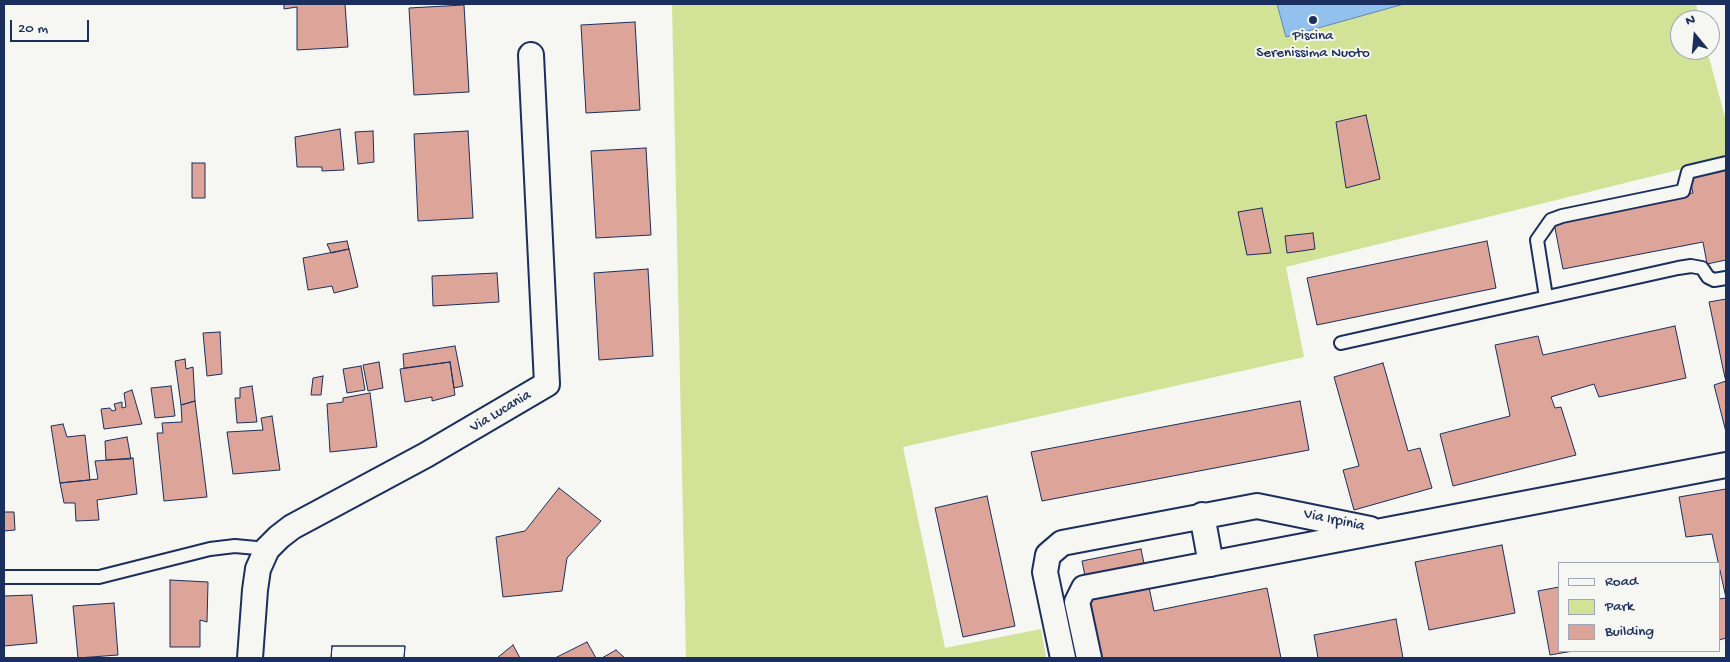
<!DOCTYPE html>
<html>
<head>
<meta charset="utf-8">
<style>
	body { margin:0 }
	#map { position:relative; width:1730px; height:662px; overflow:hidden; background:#f6f6f2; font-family:"Gochi Hand",sans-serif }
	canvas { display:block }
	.frame { position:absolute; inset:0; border:5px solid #1b2f5e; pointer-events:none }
	.legend { position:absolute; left:1558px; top:562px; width:162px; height:90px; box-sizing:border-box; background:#f6f6f2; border:1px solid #9ea6b7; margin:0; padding:6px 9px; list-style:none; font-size:15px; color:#1b2f5e }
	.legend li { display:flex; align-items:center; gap:10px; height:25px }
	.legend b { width:25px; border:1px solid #9ea6b7 }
	.north { position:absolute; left:1670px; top:10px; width:50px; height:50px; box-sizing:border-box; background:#f6f6f2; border:1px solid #9ea6b7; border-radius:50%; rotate:343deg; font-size:14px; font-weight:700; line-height:20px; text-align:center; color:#1b2f5e }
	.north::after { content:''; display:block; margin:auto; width:18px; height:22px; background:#1b2f5e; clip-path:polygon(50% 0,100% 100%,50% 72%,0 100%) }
	.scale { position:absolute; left:10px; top:20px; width:79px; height:22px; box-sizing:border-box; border:2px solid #1b2f5e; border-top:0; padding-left:6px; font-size:15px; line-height:18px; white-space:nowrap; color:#1b2f5e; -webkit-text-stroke:4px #f6f6f2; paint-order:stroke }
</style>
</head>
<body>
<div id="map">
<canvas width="1730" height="662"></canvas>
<div class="frame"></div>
<ul class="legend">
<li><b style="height:6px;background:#f6f6f2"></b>Road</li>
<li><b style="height:14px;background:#d2e296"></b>Park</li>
<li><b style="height:14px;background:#dda499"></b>Building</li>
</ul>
<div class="north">N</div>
<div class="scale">20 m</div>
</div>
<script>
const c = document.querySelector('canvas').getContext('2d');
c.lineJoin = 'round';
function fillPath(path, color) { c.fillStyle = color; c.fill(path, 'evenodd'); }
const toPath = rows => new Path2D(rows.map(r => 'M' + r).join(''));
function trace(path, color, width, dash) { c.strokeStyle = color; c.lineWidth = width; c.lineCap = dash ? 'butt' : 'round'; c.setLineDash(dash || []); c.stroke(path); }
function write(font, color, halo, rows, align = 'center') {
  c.font = font + ' "Gochi Hand",sans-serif'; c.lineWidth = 4; c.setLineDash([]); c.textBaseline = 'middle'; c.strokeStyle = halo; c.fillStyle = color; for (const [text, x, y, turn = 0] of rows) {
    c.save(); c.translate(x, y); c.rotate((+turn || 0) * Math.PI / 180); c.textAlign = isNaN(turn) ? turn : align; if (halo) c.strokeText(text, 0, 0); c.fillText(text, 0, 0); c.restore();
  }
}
const green = toPath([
	[672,4,1696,4,1700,20,1680,20,1680,50,1707,50,1726,121,1726,158,1286,267,1304,357,903,447,945,648,1041,629,1046,657,1044,658,686,658]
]);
const water = toPath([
	[1277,4,1404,4,1286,37,1277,4]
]);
const building = toPath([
	[284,4,345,4,348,47,297,50,297,7,284,9,284,4],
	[464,5,469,92,414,95,409,8,464,5],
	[635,22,640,110,586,113,581,25,635,22],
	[1366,115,1380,179,1346,188,1336,122,1366,115],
	[340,129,344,170,322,171,322,167,297,167,295,137,340,129],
	[373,131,374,162,358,164,355,132,373,131],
	[468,131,473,218,418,221,414,134,468,131],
	[646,148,651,235,596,238,591,151,646,148],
	[192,163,205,163,205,198,192,198,192,163],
	[1726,165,1726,260,1707,264,1703,242,1563,269,1554,223,1693,193,1688,172,1726,165],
	[1262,208,1271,253,1247,255,1238,212,1262,208],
	[1313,233,1315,249,1287,253,1285,236,1313,233],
	[347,241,349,249,331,253,327,244,347,241],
	[1487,241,1496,288,1317,325,1307,278,1487,241],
	[349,249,358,287,334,293,332,286,308,290,303,258,349,249],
	[648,269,653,356,599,360,594,273,648,269],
	[497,273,499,302,433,306,432,276,497,273],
	[1726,299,1726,378,1725,378,1709,302,1726,299],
	[1675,326,1686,378,1599,397,1594,384,1551,397,1555,408,1561,407,1576,455,1453,486,1440,434,1510,416,1495,345,1538,336,1543,355,1675,326],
	[220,332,222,374,207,376,203,333,220,332],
	[455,346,463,386,454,388,450,362,404,368,403,354,455,346],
	[185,359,186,369,193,367,195,401,181,405,175,361,185,359],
	[379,362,383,388,368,391,363,365,379,362],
	[450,362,455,395,432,401,432,397,405,402,400,369,450,362],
	[1383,363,1408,451,1420,448,1432,488,1354,510,1343,470,1359,466,1334,377,1383,363],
	[361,366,365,390,347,393,343,369,361,366],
	[323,376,321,395,311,395,313,378,323,376],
	[1726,381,1726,432,1714,385,1726,381],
	[171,386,175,416,155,418,151,388,171,386],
	[252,386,257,422,237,423,235,398,240,398,240,388,252,386],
	[132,390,142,424,104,429,101,409,110,408,112,411,116,410,114,404,122,402,122,408,126,407,124,393,132,390],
	[370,393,377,447,330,452,327,404,343,402,343,398,370,393],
	[195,401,207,497,164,501,157,433,163,433,162,423,182,422,181,405,195,401],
	[1300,401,1309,450,1042,501,1031,452,1300,401],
	[272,416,280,470,233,474,227,432,263,430,261,418,272,416],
	[63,424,67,437,85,435,90,480,60,483,51,426,63,424],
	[127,437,131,459,106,460,105,441,127,437],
	[133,458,137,494,97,500,99,520,76,521,75,503,64,503,60,483,98,479,95,461,133,458],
	[559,488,601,521,567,558,562,591,503,597,496,537,525,531,559,488],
	[1726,489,1726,638,1719,640,1719,599,1726,598,1712,534,1686,537,1679,497,1726,489],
	[987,496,1015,626,963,637,935,508,987,496],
	[4,512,14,512,15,530,4,531,4,512],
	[1502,545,1515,613,1429,630,1415,562,1502,545],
	[1141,549,1154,611,1267,588,1281,658,1101,658,1082,561,1141,549],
	[170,580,208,582,207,622,200,620,200,647,170,647,170,580],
	[1559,587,1559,651,1573,651,1550,655,1538,591,1559,587],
	[32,595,37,643,4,646,4,596,32,595],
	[114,603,118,655,78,658,73,606,114,603],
	[1396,619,1403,658,1318,658,1314,635,1396,619],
	[587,642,596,658,555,658,587,642],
	[513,645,520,658,497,658,513,645],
	[332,646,405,646,404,658,331,658,332,646],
	[332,646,405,646,404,658,331,658,332,646],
	[616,650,625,658,602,658,616,650]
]);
const service = toPath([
	[1546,297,1537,240,1551,220,1562,216,1683,191,1688,172,1726,163],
	[1341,343,1678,268,1691,266,1702,268,1708,277,1714,280,1726,278],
	[4,577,99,577,210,549,235,546,267,549]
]);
const minor = toPath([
	[1202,515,1211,564],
	[250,658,255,590,258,569,267,549,279,537,292,527,426,455,547,384,531,55],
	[1063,658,1045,572,1048,555,1062,543,1257,506,1370,529],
	[1089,658,1077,602,1084,588,1726,465]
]);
const markers = [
	[1313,20,5,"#1b2f5e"]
];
const poiNames = [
	["Piscina",1313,37],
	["Serenissima Nuoto",1313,54]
];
const streetNames = [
	["Via Lucania",501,412,-31],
	["Via Irpinia",1334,521,12]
];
fillPath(green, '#d2e296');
fillPath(water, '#92c1ed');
trace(water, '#6287b4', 1);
fillPath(building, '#dda499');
trace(building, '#1b2f5e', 1);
trace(service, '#1b2f5e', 16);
trace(minor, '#1b2f5e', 28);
trace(service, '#f6f6f2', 12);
trace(minor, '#f6f6f2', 24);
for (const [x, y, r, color] of markers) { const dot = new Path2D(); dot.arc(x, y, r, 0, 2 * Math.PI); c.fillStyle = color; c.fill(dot); trace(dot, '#f6f6f2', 2); }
write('15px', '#1b2f5e', '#f6f6f2', poiNames);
write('15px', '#1b2f5e', '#f6f6f2', streetNames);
</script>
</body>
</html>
